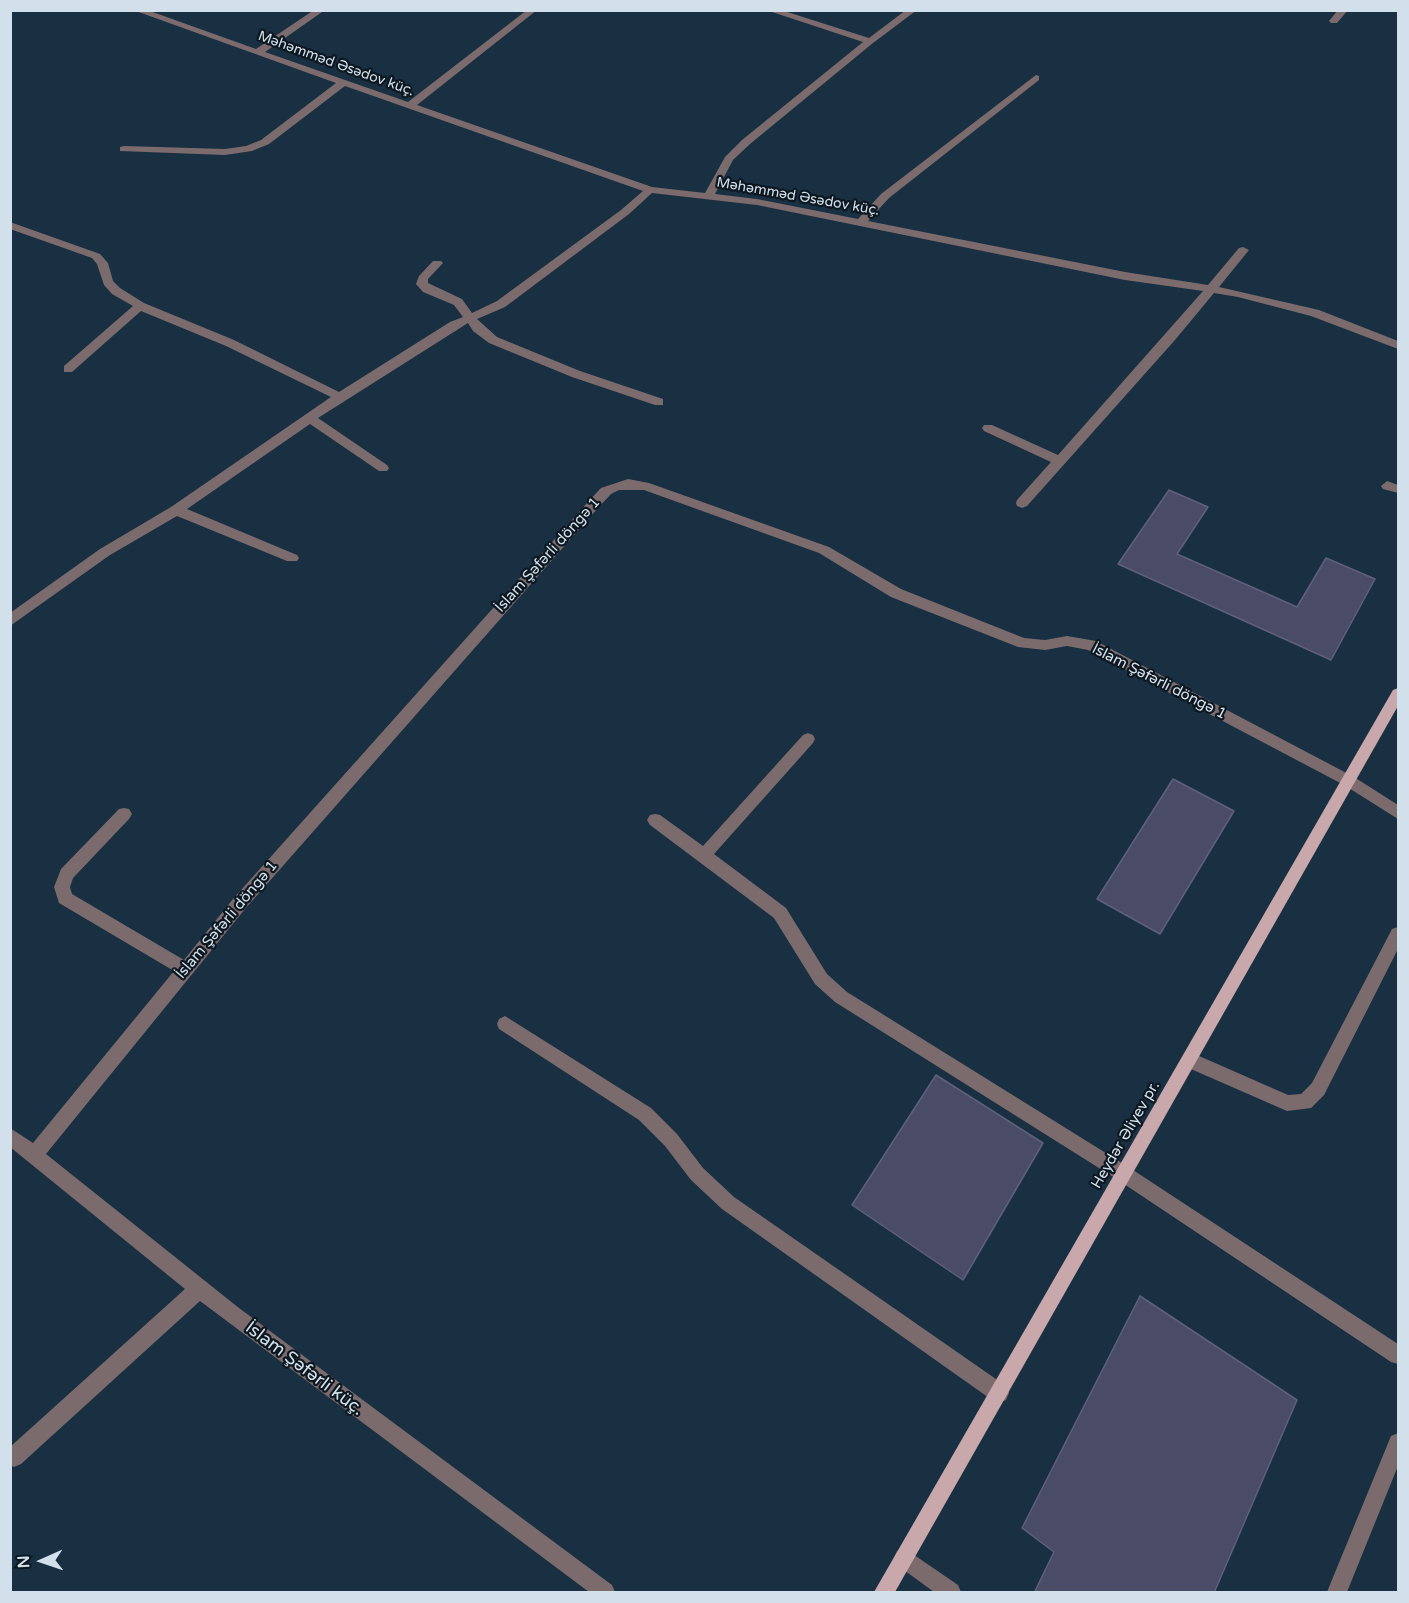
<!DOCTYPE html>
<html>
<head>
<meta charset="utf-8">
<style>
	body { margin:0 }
	#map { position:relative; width:1409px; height:1603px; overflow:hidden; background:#183042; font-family:"Varela Round",sans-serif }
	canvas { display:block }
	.frame { position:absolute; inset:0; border:12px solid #d2e0ec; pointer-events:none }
	.north { position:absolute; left:12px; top:1531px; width:60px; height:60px; -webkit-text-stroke:4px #0d171f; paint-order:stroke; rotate:267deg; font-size:16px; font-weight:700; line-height:24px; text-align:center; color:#d2e0ec }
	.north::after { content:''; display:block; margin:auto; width:21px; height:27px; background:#d2e0ec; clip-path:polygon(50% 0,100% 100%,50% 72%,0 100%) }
</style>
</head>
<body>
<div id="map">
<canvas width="1409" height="1603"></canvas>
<div class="frame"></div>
<div class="north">N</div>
</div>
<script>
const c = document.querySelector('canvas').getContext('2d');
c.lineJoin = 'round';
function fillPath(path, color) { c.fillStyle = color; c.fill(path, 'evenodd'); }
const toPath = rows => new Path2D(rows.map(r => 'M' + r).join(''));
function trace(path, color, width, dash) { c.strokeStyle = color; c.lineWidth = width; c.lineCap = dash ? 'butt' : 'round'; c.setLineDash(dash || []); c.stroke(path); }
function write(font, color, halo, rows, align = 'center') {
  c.font = font + ' "Varela Round",sans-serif'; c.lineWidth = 4.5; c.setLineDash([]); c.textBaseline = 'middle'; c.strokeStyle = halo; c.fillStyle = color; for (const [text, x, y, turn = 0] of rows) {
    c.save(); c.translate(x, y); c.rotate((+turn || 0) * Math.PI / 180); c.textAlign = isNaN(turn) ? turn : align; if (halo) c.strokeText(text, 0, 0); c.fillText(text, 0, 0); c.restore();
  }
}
const building = toPath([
	[1169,490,1208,507,1177,554,1297,607,1326,558,1375,579,1331,660,1118,564,1169,490],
	[1173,779,1234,811,1160,934,1097,899,1173,779],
	[936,1075,1043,1143,963,1280,852,1205,936,1075],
	[1140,1296,1297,1400,1214,1593,1034,1593,1054,1552,1022,1528,1140,1296]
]);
const minor = toPath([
	[133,10,147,10,256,49,314,10,325,10,265,52,408,102,527,10,537,10,417,105,652,187,705,193,725,157,742,140,863,42,766,10,781,10,869,38,906,10,917,10,873,43,750,144,733,160,715,194,757,199,858,219,881,194,1036,75,1039,76,1039,80,889,198,868,221,1125,272,1208,285,1239,248,1243,247,1249,250,1219,287,1319,310,1398,341,1398,349,1311,316,1238,297,1214,293,1175,340,1027,506,1022,508,1017,506,1016,503,1017,500,1051,462,984,431,982,428,984,425,992,425,1058,455,1203,291,1125,280,757,205,652,193,629,214,505,307,477,319,497,337,580,371,663,399,663,405,655,405,572,377,489,343,473,331,468,323,318,418,387,465,389,468,387,471,379,471,310,424,187,509,297,555,299,558,297,561,287,561,177,516,110,555,10,626,10,613,100,549,171,507,331,397,226,346,141,311,72,372,64,372,64,366,133,306,112,294,104,285,97,264,92,258,10,229,10,222,100,254,108,263,113,281,120,288,144,303,234,340,339,392,450,322,463,317,454,305,423,292,416,284,419,276,433,261,441,261,443,263,428,279,428,283,462,299,472,313,497,301,621,210,643,191,345,86,269,144,252,151,225,155,120,151,120,147,124,146,225,149,246,146,261,140,336,83,133,10],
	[1338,10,1348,10,1337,23,1331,23,1329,21,1338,10],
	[628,479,649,483,829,547,901,589,1024,638,1045,640,1067,636,1096,641,1354,777,1398,805,1398,819,1344,785,1088,650,1067,646,1045,650,1018,647,891,597,819,553,644,490,619,490,611,494,597,509,245,909,46,1154,239,1308,612,1585,615,1592,589,1592,200,1301,21,1464,14,1467,10,1465,10,1447,185,1289,10,1147,10,1128,33,1143,174,971,59,903,54,887,61,869,119,809,124,808,129,809,132,814,129,819,73,878,70,887,72,894,184,960,233,899,587,503,601,488,628,479],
	[1387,481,1398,485,1398,493,1383,489,1381,486,1387,481],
	[808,733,813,735,815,739,813,743,714,854,786,908,827,974,847,992,1130,1168,1398,1344,1398,1364,1391,1362,1118,1180,835,1002,815,984,774,918,650,825,647,820,650,815,655,814,660,815,703,846,803,735,808,733],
	[1398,927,1398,949,1324,1095,1311,1108,1287,1111,1184,1066,1182,1060,1184,1054,1190,1052,1288,1095,1301,1094,1312,1083,1392,929,1398,927],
	[505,1016,651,1108,677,1134,703,1168,734,1197,1006,1386,1009,1393,1006,1400,999,1403,992,1400,722,1209,691,1180,665,1146,639,1120,499,1029,497,1024,499,1019,505,1016],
	[1398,1433,1398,1466,1347,1592,1327,1592,1391,1436,1398,1433],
	[904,1548,958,1585,961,1592,934,1592,897,1565,894,1558,897,1551,904,1548]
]);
const major = toPath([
	[1398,688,1398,706,895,1592,874,1592,1393,690,1398,688]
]);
const farStreetnames = [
	["Məhəmməd Əsədov küç.",336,64,20],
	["Məhəmməd Əsədov küç.",798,197,10]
];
const streetNames = [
	["İslam Şəfərli döngə 1",548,555,-48],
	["İslam Şəfərli döngə 1",1159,682,27],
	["İslam Şəfərli döngə 1",227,920,-50],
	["Heydər Əliyev pr.",1126,1135,-60]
];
const nearStreetnames = [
	["İslam Şəfərli küç.",304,1369,37]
];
fillPath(building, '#4a4b66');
trace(building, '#5e607c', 1.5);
fillPath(minor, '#7b6b6c');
fillPath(major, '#c8a8ab');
write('14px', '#d2e0ec', '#0d171f', farStreetnames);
write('15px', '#d2e0ec', '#0d171f', streetNames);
write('18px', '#d2e0ec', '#0d171f', nearStreetnames);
</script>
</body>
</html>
